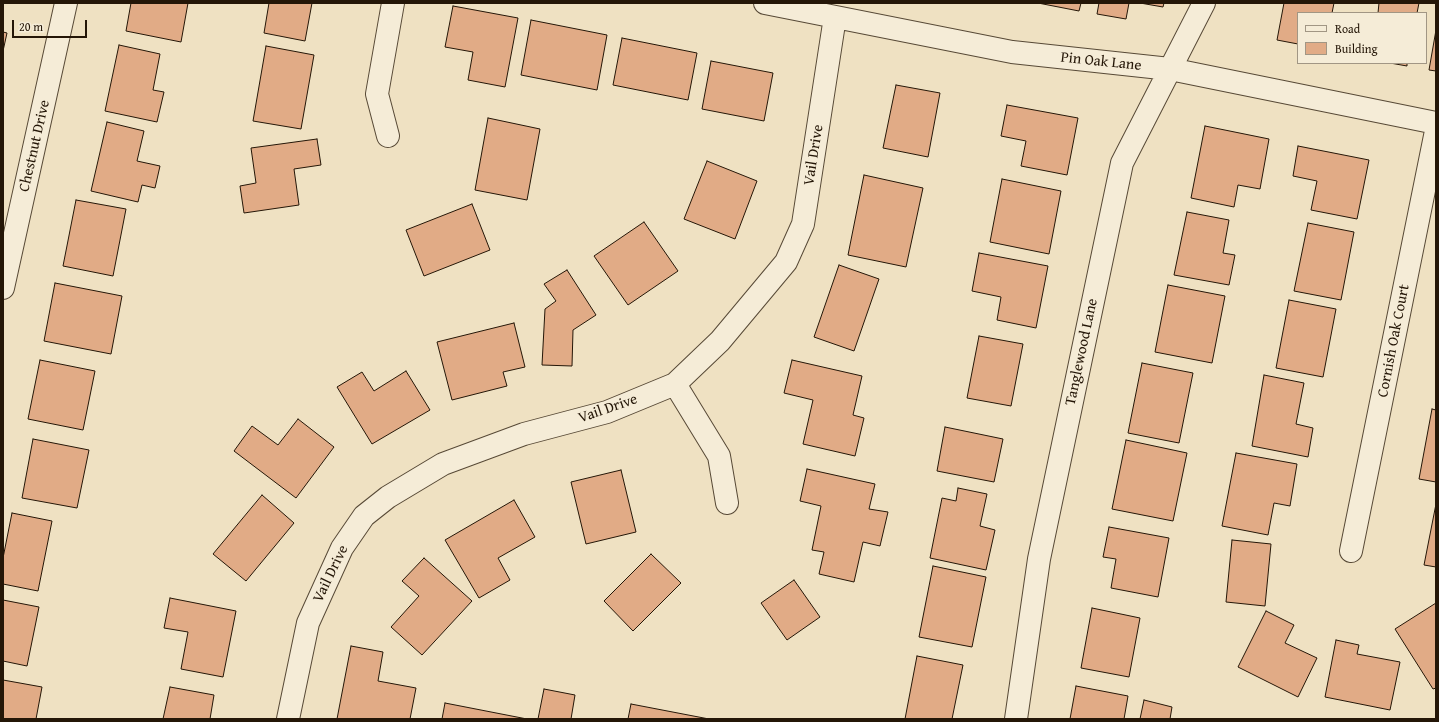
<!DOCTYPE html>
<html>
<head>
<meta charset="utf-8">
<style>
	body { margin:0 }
	#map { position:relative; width:1439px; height:722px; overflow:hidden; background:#efe1c2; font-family:"Gentium Book Plus",serif }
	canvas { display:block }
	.frame { position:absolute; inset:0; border:4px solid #241607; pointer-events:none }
	.legend { position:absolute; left:1297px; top:12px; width:130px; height:52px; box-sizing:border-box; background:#f5ecd7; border:1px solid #a19684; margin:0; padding:5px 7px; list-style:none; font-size:12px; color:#241607 }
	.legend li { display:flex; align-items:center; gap:8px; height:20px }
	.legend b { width:20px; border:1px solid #a19684 }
	.scale { position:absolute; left:12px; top:20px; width:75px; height:18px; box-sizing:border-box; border:2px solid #241607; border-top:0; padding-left:5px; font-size:12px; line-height:14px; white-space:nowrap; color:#241607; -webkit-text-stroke:3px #f5ecd7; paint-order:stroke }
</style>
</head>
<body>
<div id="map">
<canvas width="1439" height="722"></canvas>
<div class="frame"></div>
<ul class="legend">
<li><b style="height:5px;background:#f5ecd7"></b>Road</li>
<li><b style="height:11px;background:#e1ab86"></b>Building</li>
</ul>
<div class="scale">20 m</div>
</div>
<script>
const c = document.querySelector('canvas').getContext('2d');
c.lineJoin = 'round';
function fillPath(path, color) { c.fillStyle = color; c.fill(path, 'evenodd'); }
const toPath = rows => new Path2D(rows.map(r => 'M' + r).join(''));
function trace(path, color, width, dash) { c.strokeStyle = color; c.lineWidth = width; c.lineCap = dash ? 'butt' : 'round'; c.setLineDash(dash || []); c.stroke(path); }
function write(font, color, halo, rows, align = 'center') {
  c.font = font + ' "Gentium Book Plus",serif'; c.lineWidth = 3; c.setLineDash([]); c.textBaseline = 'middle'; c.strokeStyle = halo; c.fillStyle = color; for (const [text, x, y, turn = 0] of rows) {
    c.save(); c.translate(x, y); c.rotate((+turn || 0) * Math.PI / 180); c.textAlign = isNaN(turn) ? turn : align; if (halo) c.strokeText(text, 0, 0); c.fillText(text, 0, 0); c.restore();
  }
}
const building = toPath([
	[131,3,188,3,181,42,126,31,131,3],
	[269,3,312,3,305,41,264,33,269,3],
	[1038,3,1081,3,1079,11,1038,3],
	[1099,3,1129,3,1126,19,1097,14,1099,3],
	[1140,3,1164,3,1163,7,1140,3],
	[1284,3,1334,3,1332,13,1298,13,1298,44,1277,40,1284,3],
	[1379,3,1419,3,1417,13,1378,13,1379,3],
	[453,6,518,18,505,87,468,80,473,52,445,47,453,6],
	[531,20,607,35,597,90,521,75,531,20],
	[1436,30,1436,71,1429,70,1436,30],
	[3,32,7,33,3,51,3,32],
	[622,38,697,53,688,100,613,85,622,38],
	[119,45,160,54,153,90,164,92,157,122,105,111,119,45],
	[266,46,314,55,301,129,253,121,266,46],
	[711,61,773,73,764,121,702,109,711,61],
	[1390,63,1407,63,1407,66,1390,63],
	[896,85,940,93,928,157,883,148,896,85],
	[1007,105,1078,118,1067,175,1021,166,1026,141,1001,136,1007,105],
	[488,118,540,129,527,200,475,190,488,118],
	[107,122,144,131,137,161,160,166,155,188,142,185,138,202,91,191,107,122],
	[1205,126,1269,139,1260,189,1238,185,1234,207,1191,198,1205,126],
	[317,139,321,165,294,169,299,205,244,213,240,186,256,183,251,148,317,139],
	[1298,146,1369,160,1357,219,1311,210,1317,181,1293,176,1298,146],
	[707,161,757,181,735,239,684,219,707,161],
	[864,175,923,188,906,267,848,255,864,175],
	[1002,179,1061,191,1049,254,990,242,1002,179],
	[76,200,126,209,113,276,63,266,76,200],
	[472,204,490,250,424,276,406,230,472,204],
	[1187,212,1229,220,1223,253,1235,255,1229,285,1174,275,1187,212],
	[644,222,678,271,628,305,594,256,644,222],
	[1308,223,1354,232,1341,300,1294,291,1308,223],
	[979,253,1048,266,1036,328,997,320,1001,297,972,291,979,253],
	[839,265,879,279,854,351,814,337,839,265],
	[567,270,596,315,573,330,572,366,542,365,545,309,556,301,544,284,567,270],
	[55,283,122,296,111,354,44,341,55,283],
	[1168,285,1225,296,1212,363,1155,352,1168,285],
	[1289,300,1336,309,1323,377,1276,368,1289,300],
	[514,323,525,367,503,372,507,386,452,400,437,342,514,323],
	[979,336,1023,344,1011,406,967,398,979,336],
	[40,360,95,371,83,430,28,419,40,360],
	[792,360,862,376,853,415,864,418,855,456,803,444,813,400,784,393,792,360],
	[1142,363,1193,373,1179,443,1128,433,1142,363],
	[406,371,430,410,372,444,337,387,362,372,374,391,406,371],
	[1264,375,1304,383,1296,424,1313,428,1308,457,1252,446,1264,375],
	[1432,409,1436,410,1436,482,1419,479,1432,409],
	[298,419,334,447,296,498,234,451,252,426,278,445,298,419],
	[945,427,1003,439,994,482,937,471,945,427],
	[33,439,89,450,77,508,22,498,33,439],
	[1126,440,1187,453,1173,521,1112,509,1126,440],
	[1236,453,1297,464,1290,506,1274,503,1268,535,1222,526,1236,453],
	[807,469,875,484,869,509,888,512,880,546,863,542,854,582,819,574,824,552,812,550,821,506,800,501,807,469],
	[621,470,636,532,586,544,571,482,621,470],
	[958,488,987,494,980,526,995,530,986,570,930,558,942,498,956,501,958,488],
	[262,495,294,523,246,581,213,554,262,495],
	[514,500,535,537,498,558,510,580,479,598,445,540,514,500],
	[1436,504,1436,567,1424,565,1436,504],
	[12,513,52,521,38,591,3,584,3,558,12,513],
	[1109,527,1169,538,1158,597,1111,588,1116,559,1103,557,1109,527],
	[1232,540,1271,544,1265,606,1226,602,1232,540],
	[651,554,681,583,633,631,604,601,651,554],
	[424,558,472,601,422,655,391,627,419,596,402,581,424,558],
	[933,566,986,577,972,647,919,637,933,566],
	[794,580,820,617,787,640,761,603,794,580],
	[170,598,236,611,223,677,181,669,188,632,164,628,170,598],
	[3,600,39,607,27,666,3,661,3,600],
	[1436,603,1436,688,1433,689,1395,629,1436,603],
	[1092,608,1140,618,1129,677,1081,668,1092,608],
	[1266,611,1294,625,1285,643,1317,658,1298,697,1238,667,1266,611],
	[1336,640,1359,645,1357,654,1400,662,1390,710,1325,697,1336,640],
	[351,646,383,652,378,681,416,688,410,719,337,719,351,646],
	[917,656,963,665,952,719,905,719,917,656],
	[3,680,42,687,36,719,3,719,3,680],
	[1076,686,1128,696,1124,719,1070,719,1076,686],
	[170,687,214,695,210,719,163,719,170,687],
	[544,689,575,695,571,719,538,719,544,689],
	[1144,700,1172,707,1170,719,1140,719,1144,700],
	[445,703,527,719,442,719,445,703],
	[631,704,709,719,628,719,631,704]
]);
const minor = toPath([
	[765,3,1012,52,1170,69,1436,123],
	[388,136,377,94,393,3],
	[3,288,66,3],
	[675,384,719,456,727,503],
	[1351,551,1436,131],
	[288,719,308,623,342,548,364,516,388,497,443,464,524,434,607,412,675,384,720,341,786,262,803,224,835,17],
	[1016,719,1039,559,1122,163,1204,3]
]);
const streetNames = [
	["Pin Oak Lane",1101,62,6],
	["Chestnut Drive",35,146,-77],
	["Vail Drive",814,155,-81],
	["Cornish Oak Court",1394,341,-79],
	["Tanglewood Lane",1082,352,-78],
	["Vail Drive",608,409,-19],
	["Vail Drive",331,574,-64]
];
fillPath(building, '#e1ab86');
trace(building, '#241607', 1);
trace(minor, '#574936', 24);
trace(minor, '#f5ecd7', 22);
write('15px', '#241607', '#f5ecd7', streetNames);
</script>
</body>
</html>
